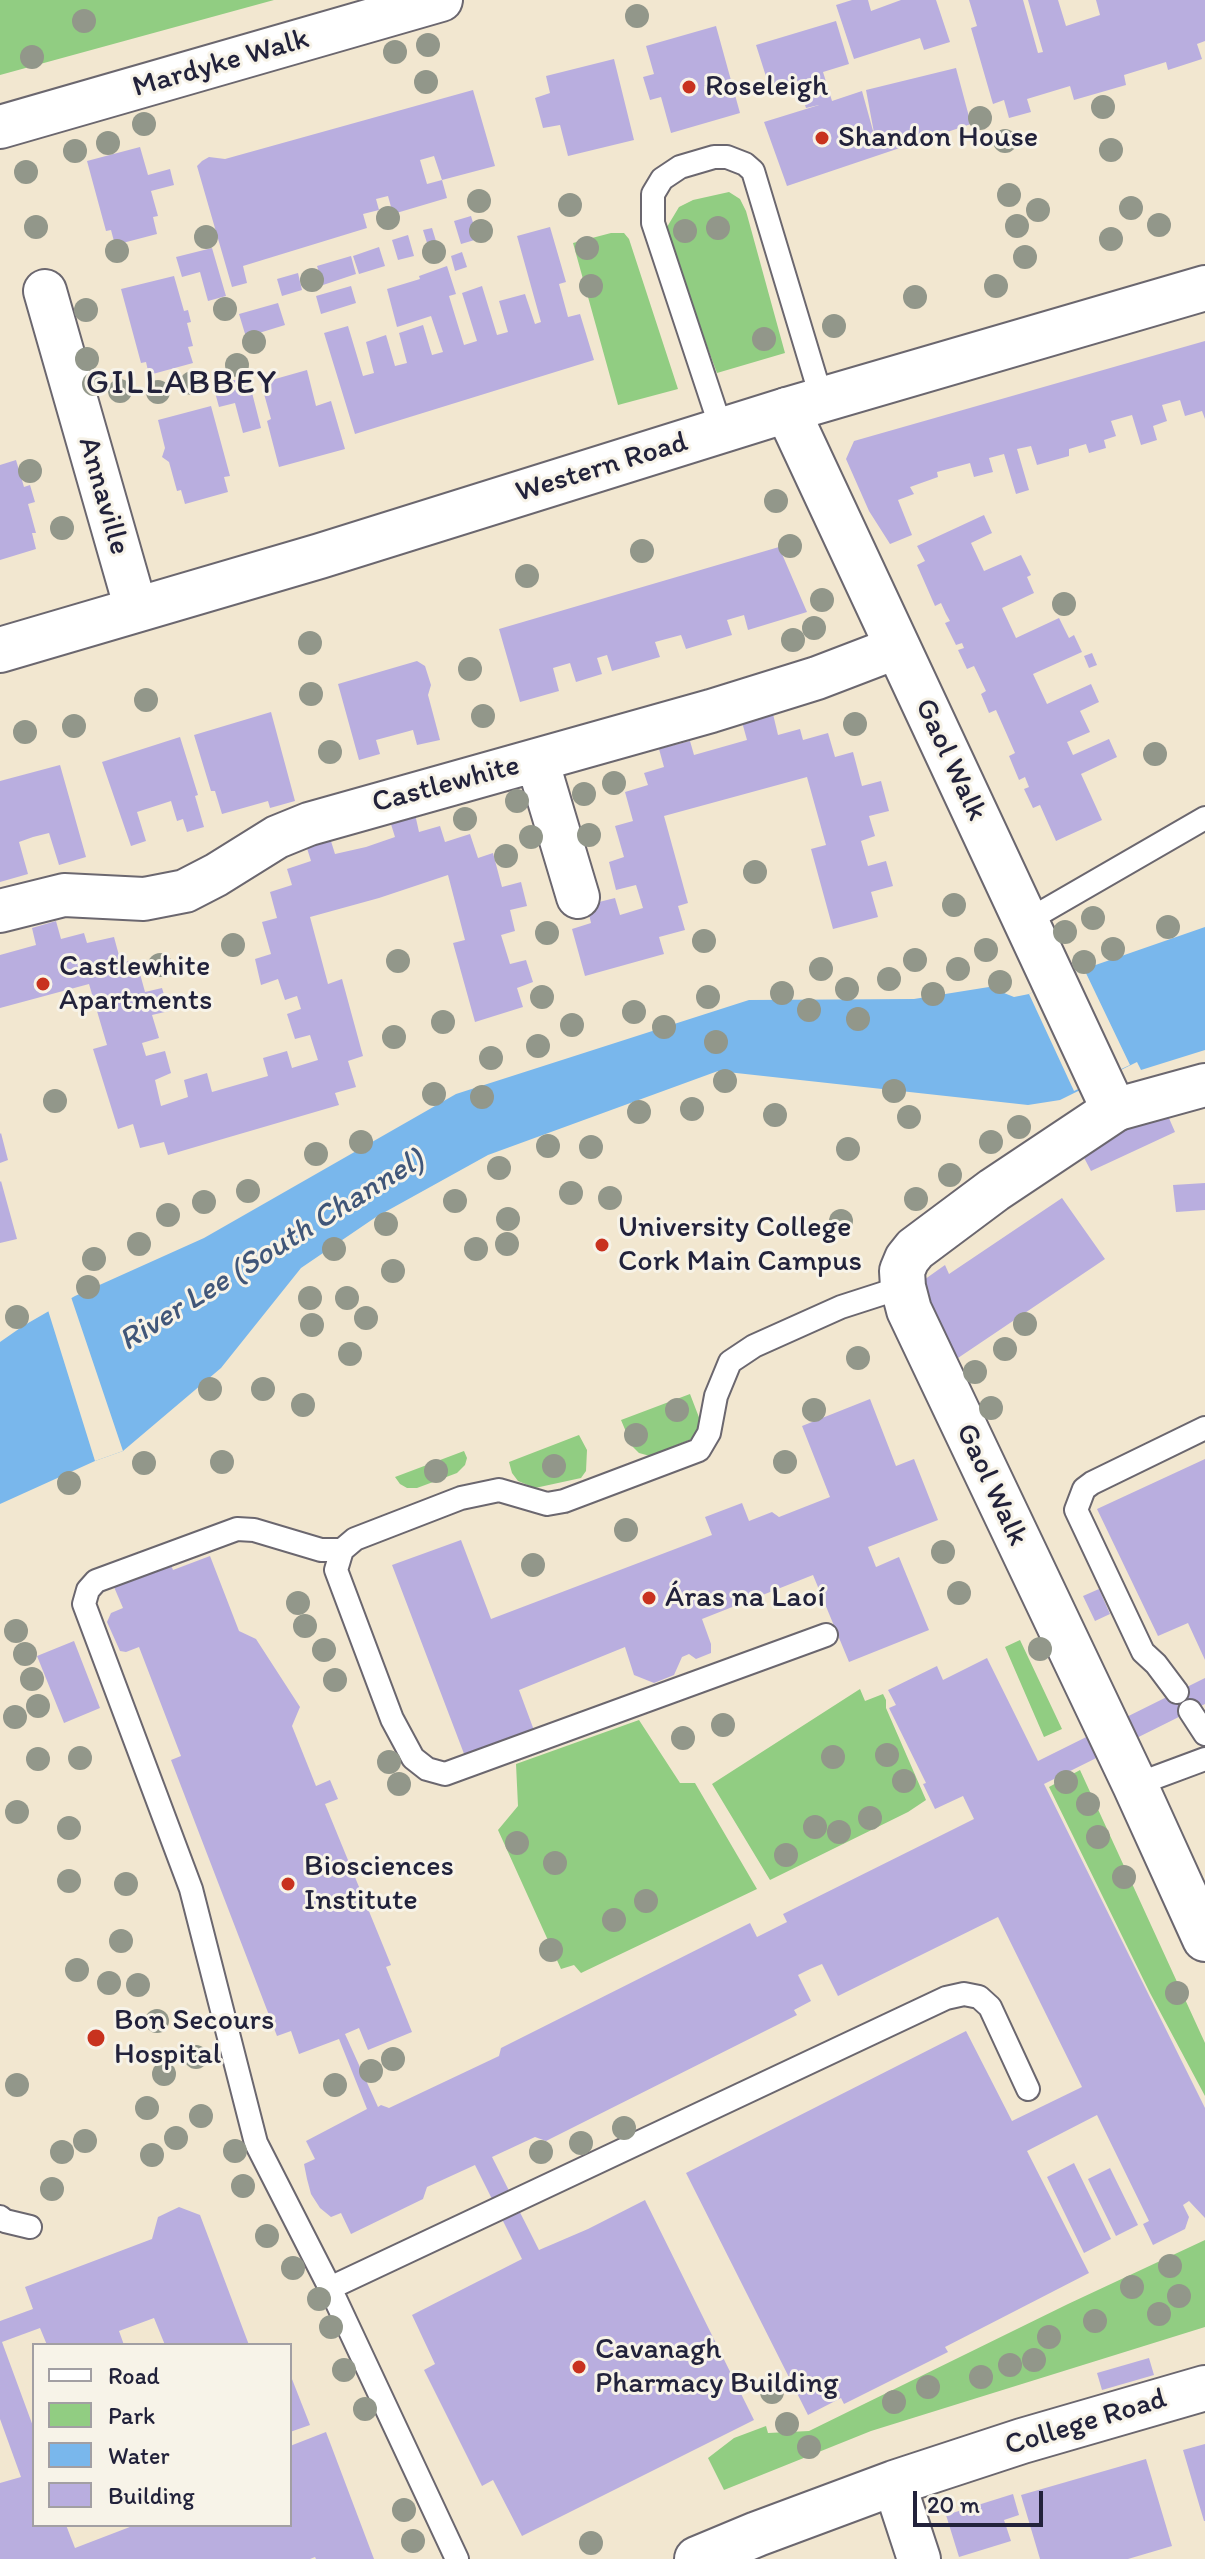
<!DOCTYPE html>
<html>
<head>
<meta charset="utf-8">
<style>
	body { margin:0 }
	#map { position:relative; width:1205px; height:2559px; overflow:hidden; background:#f2e7d0; font-family:Itim,sans-serif }
	canvas { display:block }
	.legend { position:absolute; left:32px; top:2343px; width:260px; height:184px; box-sizing:border-box; background:#f7f3e8; border:2px solid #a29fa3; margin:0; padding:10px 14px; list-style:none; font-size:24px; color:#22223b }
	.legend li { display:flex; align-items:center; gap:16px; height:40px }
	.legend b { width:40px; border:2px solid #a29fa3 }
	.scale { position:absolute; left:913px; top:2491px; width:130px; height:36px; box-sizing:border-box; border:4px solid #22223b; border-top:0; padding-left:10px; font-size:24px; line-height:28px; white-space:nowrap; color:#22223b; -webkit-text-stroke:6px #f7f3e8; paint-order:stroke }
</style>
</head>
<body>
<div id="map">
<canvas width="1205" height="2559"></canvas>
<ul class="legend">
<li><b style="height:10px;background:#fff"></b>Road</li>
<li><b style="height:22px;background:#91cd82"></b>Park</li>
<li><b style="height:22px;background:#79b7ec"></b>Water</li>
<li><b style="height:22px;background:#b9aedf"></b>Building</li>
</ul>
<div class="scale">20 m</div>
</div>
<script>
const c = document.querySelector('canvas').getContext('2d');
c.lineJoin = 'round';
function fillPath(path, color) { c.fillStyle = color; c.fill(path, 'evenodd'); }
const toPath = rows => new Path2D(rows.map(r => 'M' + r).join(''));
function trace(path, color, width, dash) { c.strokeStyle = color; c.lineWidth = width; c.lineCap = dash ? 'butt' : 'round'; c.setLineDash(dash || []); c.stroke(path); }
function write(font, color, halo, rows, align = 'center') {
  c.font = font + ' Itim,sans-serif'; c.lineWidth = 6; c.setLineDash([]); c.textBaseline = 'middle'; c.strokeStyle = halo; c.fillStyle = color; for (const [text, x, y, turn = 0] of rows) {
    c.save(); c.translate(x, y); c.rotate((+turn || 0) * Math.PI / 180); c.textAlign = isNaN(turn) ? turn : align; if (halo) c.strokeText(text, 0, 0); c.fillText(text, 0, 0); c.restore();
  }
}
const green = toPath([
	[0,0,274,0,0,75],
	[729,192,740,199,746,211,785,353,717,373,670,246,667,227,679,207,693,200],
	[611,233,624,233,629,239,678,389,618,405,573,243],
	[690,1394,700,1420,699,1431,694,1438,650,1456,639,1453,632,1446,621,1420],
	[579,1435,587,1450,586,1471,581,1478,535,1488,518,1481,512,1473,509,1462],
	[464,1451,467,1458,465,1465,457,1473,417,1488,407,1488,400,1484,395,1477],
	[1020,1640,1062,1729,1044,1737,1005,1647],
	[860,1689,865,1701,883,1694,886,1700,886,1708,926,1800,908,1812,770,1880,712,1784],
	[639,1720,680,1783,695,1783,757,1889,581,1973,574,1965,561,1969,498,1830,518,1806,516,1764],
	[1080,1770,1205,2043,1205,2096,1150,1993,1049,1787],
	[1205,2240,1205,2327,871,2431,724,2490,708,2458,734,2438,766,2426,768,2433,809,2431,1068,2304]
]);
const water = toPath([
	[1205,927,1205,1050,1141,1070,1137,1062,1060,1100,1028,1105,718,1071,488,1155,376,1217,301,1268,221,1368,123,1451,95,1461,0,1504,0,1342,23,1326,75,1296,204,1238,456,1094,749,1000,914,999,989,987,1014,997,1029,994,1084,969]
]);
const pier = toPath([
	[1084,969,1130,1065,1074,1091,1029,994],
	[70,1294,123,1451,95,1461,47,1307]
]);
const building = toPath([
	[852,0,868,0,871,11,901,0,936,0,950,42,924,50,920,38,854,59,836,5],
	[969,0,1023,0,1038,53,1043,52,1028,0,1058,0,1066,26,1100,15,1096,0,1205,0,1205,41,1197,44,1202,59,1168,70,1166,62,1124,75,1126,85,1074,100,1070,86,1027,99,1031,112,1009,118,1004,100,993,104,971,28,977,26],
	[836,21,849,64,823,72,832,101,862,91,875,138,866,90,956,68,971,124,787,186,764,122,819,105,806,108,797,80,770,89,756,45],
	[716,26,740,113,671,133,661,97,650,100,643,77,654,74,646,46],
	[614,59,634,140,568,156,560,125,543,128,535,98,550,93,546,76],
	[473,90,495,166,442,180,434,156,420,160,427,184,442,180,447,198,393,214,388,196,376,199,379,210,363,214,367,228,243,266,247,283,232,287,197,166,202,161,209,157,225,159],
	[140,147,148,175,170,169,174,185,151,191,158,216,153,217,157,234,115,245,111,230,106,231,87,161],
	[471,216,478,239,461,244,454,221],
	[550,227,566,282,559,284,568,317,580,314,594,360,355,434,324,333,348,326,363,376,374,373,366,342,386,335,395,366,407,363,399,333,423,325,432,355,443,352,431,316,397,327,387,289,420,279,419,276,447,266,456,294,449,296,464,345,477,341,462,293,482,286,497,335,508,332,499,301,525,294,535,324,541,322,517,236],
	[432,228,436,241,427,243,423,230],
	[408,235,414,256,398,260,392,240],
	[379,247,385,266,359,274,353,256],
	[212,248,226,296,208,301,200,272,182,277,176,257],
	[462,252,467,267,455,271,451,256],
	[351,256,356,274,323,285,317,266],
	[298,273,302,290,282,296,277,279],
	[174,276,184,311,188,310,191,322,187,323,193,346,188,347,193,363,149,375,146,362,141,363,121,289],
	[351,286,356,303,321,314,316,296],
	[278,303,285,325,246,337,239,314],
	[1205,341,1205,419,1202,411,1185,416,1180,400,1162,405,1167,421,1153,426,1157,440,1141,445,1132,415,1111,421,1116,436,1104,440,1106,448,1089,453,1086,444,1069,449,1069,456,1037,465,1031,446,1017,449,1029,490,1016,494,1004,454,989,458,993,472,974,477,970,463,937,472,938,477,910,487,914,494,898,500,912,535,890,544,869,511,846,459,854,441],
	[307,370,316,406,331,401,345,449,279,467,267,421,271,419,261,383],
	[248,377,261,428,243,433,235,403,219,407,213,385],
	[211,406,230,476,224,477,228,492,185,504,181,490,177,491,169,462,162,457,165,448,158,420],
	[16,460,24,487,30,485,35,502,28,504,36,533,32,533,36,549,0,560,0,465],
	[984,515,992,533,971,543,984,571,1021,555,1031,575,1027,577,1034,593,1002,608,1016,638,1059,618,1069,638,1074,635,1082,652,1033,674,1047,704,1091,684,1099,702,1080,711,1090,732,1067,742,1073,755,1109,739,1117,757,1081,774,1102,820,1056,841,1040,805,1033,808,1024,789,1029,787,1025,777,1019,780,1009,756,1015,753,996,710,989,713,981,694,986,691,974,666,967,669,958,650,964,648,962,643,956,645,945,623,950,621,946,614,941,603,935,606,917,565,925,561,917,546],
	[779,547,807,612,748,630,744,615,727,620,732,635,686,649,681,635,655,642,660,657,612,671,607,655,597,658,602,674,576,682,570,663,553,668,559,691,520,702,499,629],
	[1092,653,1097,665,1089,668,1084,656],
	[417,661,425,666,431,685,428,695,440,740,417,745,413,730,376,740,380,754,359,760,338,684],
	[271,712,295,801,270,808,268,801,222,814,215,791,211,791,194,735],
	[773,714,778,735,800,729,803,740,828,733,835,757,853,752,862,786,881,781,889,811,869,816,875,836,861,841,868,866,886,861,893,886,871,892,878,917,833,929,811,849,826,845,807,777,664,816,688,903,678,906,685,930,659,937,664,954,585,976,572,929,591,923,587,905,615,898,620,915,643,908,636,885,616,890,609,862,624,857,615,826,633,821,625,792,648,785,644,773,664,767,659,749,690,741,694,755,747,740,742,722],
	[180,737,198,795,195,796,204,827,187,832,183,819,177,821,171,801,137,812,146,841,131,846,102,762],
	[60,765,86,857,59,865,49,833,33,837,19,842,28,874,0,882,0,781],
	[415,814,419,832,440,826,445,842,470,834,478,858,493,853,502,887,521,882,527,906,510,910,515,931,501,935,510,964,526,960,533,982,517,988,523,1007,475,1022,453,943,465,940,448,875,379,898,310,917,328,984,342,979,363,1056,348,1061,356,1087,335,1093,339,1105,168,1155,164,1142,140,1148,133,1124,118,1129,93,1049,107,1045,89,984,0,1008,0,955,36,945,32,928,56,921,61,939,84,933,87,943,114,937,121,963,136,959,145,992,162,988,169,1011,152,1015,159,1038,142,1043,146,1056,165,1051,171,1073,155,1080,161,1106,188,1097,184,1080,207,1073,212,1092,268,1076,263,1058,287,1051,292,1068,318,1060,310,1035,295,1039,287,1014,301,1009,297,996,285,1000,278,979,261,985,255,959,271,954,262,922,277,918,270,892,292,885,287,869,311,861,306,845,330,838,335,854,366,847,395,837,390,821],
	[1165,1109,1175,1132,1091,1171,1080,1150],
	[1,1133,8,1160,0,1163,0,1134],
	[1,1181,17,1239,0,1243,0,1182],
	[1205,1183,1205,1210,1176,1212,1173,1185],
	[1062,1198,1105,1259,955,1360,921,1282,945,1265,949,1274],
	[870,1399,896,1466,914,1459,938,1520,868,1547,876,1567,899,1557,929,1630,849,1662,813,1575,702,1619,711,1644,711,1653,696,1659,689,1654,682,1657,674,1675,654,1683,634,1675,625,1647,519,1690,535,1733,466,1759,392,1565,461,1540,491,1619,712,1535,705,1517,742,1503,749,1521,772,1512,779,1517,830,1497,802,1426],
	[1205,1459,1205,1660,1188,1623,1158,1636,1097,1509],
	[210,1556,239,1631,256,1639,300,1707,292,1726,316,1786,330,1780,338,1799,325,1804,391,1965,386,1967,412,2032,368,2050,359,2028,345,2034,378,2107,381,2105,389,2108,499,2056,501,2048,750,1923,757,1937,787,1922,783,1914,974,1819,963,1796,935,1809,923,1784,926,1783,889,1708,896,1705,888,1690,937,1666,943,1680,987,1658,1038,1761,1205,1678,1205,1704,1044,1784,1205,2108,1205,2218,1189,2201,1183,2205,1189,2217,1185,2229,1153,2245,1143,2224,1149,2221,1097,2115,1027,2151,1089,2273,945,2347,948,2352,844,2404,841,2398,808,2415,686,2173,966,2031,1012,2121,1082,2087,998,1917,838,1996,822,1964,810,1969,798,1975,811,2001,794,2010,797,2015,546,2141,535,2137,492,2157,539,2250,588,2229,645,2200,754,2420,522,2536,493,2480,482,2486,424,2370,435,2364,412,2315,522,2259,475,2165,427,2187,423,2199,351,2234,341,2213,331,2217,320,2208,311,2194,307,2179,304,2164,315,2159,306,2141,367,2109,339,2039,299,2054,291,2031,277,2036,171,1760,181,1756,139,1647,126,1652,120,1651,107,1622,111,1613,123,1608,114,1587,171,1565,173,1570],
	[1099,1589,1110,1614,1095,1621,1083,1596],
	[74,1641,100,1708,64,1723,37,1656],
	[1074,2163,1111,2239,1084,2253,1047,2177],
	[1110,2168,1138,2225,1116,2236,1088,2179],
	[179,2207,200,2215,249,2345,165,2345,154,2318,119,2331,124,2345,47,2345,40,2328,2,2342,34,2429,34,2525,66,2525,75,2548,135,2525,290,2525,290,2446,326,2432,374,2559,316,2559,315,2557,310,2559,0,2559,0,2483,21,2477,0,2419,0,2321,33,2309,25,2287,152,2239,158,2217],
	[1149,2358,1154,2375,1102,2390,1097,2373],
	[290,2374,310,2425,290,2432],
	[1205,2444,1205,2521,1204,2521,1183,2450],
	[1146,2459,1172,2546,1128,2559,1040,2559,1021,2495],
	[1013,2494,1019,2515,1004,2520,1011,2541,959,2557,946,2515]
]);
const lane = toPath([
	[722,431,653,223,653,194,662,179,680,167,714,157,727,157,745,164,753,171,822,400],
	[1025,922,1205,818],
	[826,1635,445,1774,427,1769,413,1758,392,1719,336,1570,342,1550,355,1539,461,1498,499,1490,547,1504,564,1501,699,1450,709,1433,716,1396,730,1362,754,1346,841,1307,903,1287],
	[1177,1692,1156,1664,1143,1652,1076,1510,1084,1489,1092,1483,1205,1428],
	[1190,1711,1205,1734],
	[1135,1785,1205,1759],
	[0,2217,5,2221,30,2227],
	[330,2288,256,2143,191,1889,84,1604,88,1590,96,1581,237,1529,254,1530,321,1550,342,1550],
	[457,2559,330,2288,946,1998,964,1994,979,1997,990,2007,1028,2089]
]);
const street = toPath([
	[0,127,441,0],
	[45,291,136,609],
	[537,760,578,897],
	[0,911,64,895,144,899,185,891,216,875,277,837,309,824,711,711,817,678,898,647],
	[1114,1110,1205,1085],
	[894,2483,919,2559]
]);
const secondary = toPath([
	[787,410,1114,1110,994,1190,915,1249,907,1259,902,1271,903,1287,909,1310,1135,1785,1205,1939],
	[697,2559,757,2534,894,2483,1022,2441,1205,2388]
]);
const highway = toPath([
	[0,650,320,556,787,410,1205,288]
]);
const trees = [
	[637,16],
	[84,21],
	[428,45],
	[395,52],
	[32,57],
	[426,82],
	[1103,107],
	[980,118],
	[144,124],
	[1005,141],
	[108,143],
	[1111,150],
	[75,151],
	[26,172],
	[1009,195],
	[479,201],
	[570,205],
	[1131,208],
	[1038,210],
	[388,218],
	[1159,225],
	[1017,226],
	[36,227],
	[718,228],
	[481,231],
	[685,231],
	[206,237],
	[1111,239],
	[587,248],
	[117,251],
	[434,252],
	[1025,257],
	[312,280],
	[591,286],
	[996,286],
	[915,297],
	[225,309],
	[86,310],
	[834,326],
	[764,339],
	[254,342],
	[87,359],
	[237,365],
	[192,383],
	[94,384],
	[120,391],
	[158,392],
	[30,471],
	[776,501],
	[62,528],
	[790,546],
	[642,551],
	[527,576],
	[822,600],
	[1064,604],
	[814,628],
	[793,640],
	[310,643],
	[470,669],
	[311,694],
	[146,700],
	[483,716],
	[855,724],
	[74,726],
	[25,732],
	[330,752],
	[1155,754],
	[614,783],
	[584,794],
	[517,801],
	[465,819],
	[589,835],
	[531,837],
	[506,856],
	[755,872],
	[954,905],
	[1093,918],
	[1168,927],
	[1065,932],
	[547,933],
	[704,941],
	[233,945],
	[1113,949],
	[986,950],
	[915,960],
	[398,961],
	[1084,962],
	[160,965],
	[821,969],
	[958,969],
	[889,979],
	[1000,982],
	[847,989],
	[782,993],
	[933,994],
	[542,997],
	[708,997],
	[809,1010],
	[634,1012],
	[858,1019],
	[443,1022],
	[572,1025],
	[664,1027],
	[394,1037],
	[716,1042],
	[538,1046],
	[491,1058],
	[725,1081],
	[894,1091],
	[434,1094],
	[482,1097],
	[55,1101],
	[692,1109],
	[639,1112],
	[775,1115],
	[909,1117],
	[1019,1127],
	[361,1142],
	[991,1142],
	[548,1146],
	[591,1147],
	[848,1149],
	[316,1154],
	[499,1168],
	[950,1175],
	[248,1191],
	[571,1193],
	[610,1198],
	[916,1199],
	[455,1201],
	[204,1202],
	[168,1215],
	[508,1219],
	[841,1221],
	[386,1224],
	[139,1244],
	[507,1244],
	[334,1249],
	[476,1249],
	[94,1259],
	[393,1271],
	[88,1287],
	[310,1298],
	[347,1298],
	[17,1317],
	[366,1318],
	[1025,1324],
	[312,1325],
	[1005,1349],
	[350,1354],
	[858,1358],
	[975,1372],
	[210,1389],
	[263,1389],
	[303,1405],
	[991,1408],
	[677,1410],
	[814,1410],
	[636,1435],
	[222,1462],
	[785,1462],
	[144,1463],
	[554,1466],
	[436,1471],
	[69,1483],
	[626,1530],
	[943,1552],
	[533,1565],
	[959,1593],
	[298,1603],
	[305,1626],
	[16,1631],
	[1040,1649],
	[324,1650],
	[25,1654],
	[32,1679],
	[335,1680],
	[38,1706],
	[15,1717],
	[723,1725],
	[683,1738],
	[887,1755],
	[833,1757],
	[80,1758],
	[38,1759],
	[389,1762],
	[904,1781],
	[1066,1782],
	[399,1784],
	[1088,1804],
	[17,1812],
	[870,1818],
	[815,1827],
	[69,1828],
	[839,1832],
	[1098,1837],
	[517,1843],
	[786,1855],
	[555,1863],
	[1124,1877],
	[69,1881],
	[126,1884],
	[646,1901],
	[614,1920],
	[121,1941],
	[551,1950],
	[77,1970],
	[109,1983],
	[138,1985],
	[1177,1993],
	[157,2021],
	[196,2057],
	[393,2059],
	[371,2071],
	[164,2074],
	[17,2085],
	[335,2085],
	[147,2108],
	[201,2116],
	[624,2128],
	[176,2138],
	[85,2141],
	[581,2143],
	[235,2151],
	[62,2152],
	[541,2152],
	[152,2155],
	[243,2186],
	[52,2189],
	[267,2236],
	[1170,2266],
	[293,2268],
	[1132,2287],
	[1179,2296],
	[319,2299],
	[1159,2314],
	[1095,2321],
	[331,2327],
	[1049,2337],
	[1034,2360],
	[1010,2365],
	[344,2370],
	[981,2377],
	[928,2387],
	[772,2392],
	[894,2402],
	[365,2409],
	[787,2424],
	[809,2447],
	[404,2510],
	[413,2541],
	[591,2543]
];
const markers = [
	[689,87,8,"#c8321e"],
	[822,138,8,"#c8321e"],
	[43,984,8,"#c8321e"],
	[602,1245,8,"#c8321e"],
	[649,1598,8,"#c8321e"],
	[288,1884,8,"#c8321e"],
	[96,2038,10,"#c8321e"],
	[579,2367,8,"#c8321e"]
];
const streetNames = [
	["Mardyke Walk",221,64,-16],
	["Western Road",602,468,-17],
	["Annaville",103,496,74],
	["Gaol Walk",950,760,65],
	["Castlewhite",446,785,-15],
	["Gaol Walk",991,1485,65],
	["College Road",1086,2423,-17]
];
const poiNames = [
	["Roseleigh",705,87],
	["Shandon House",838,138],
	["Castlewhite",59,967],
	["Apartments",59,1001],
	["University College",618,1228],
	["Cork Main Campus",618,1262],
	["Áras na Laoí",665,1598],
	["Biosciences",304,1867],
	["Institute",304,1901],
	["Bon Secours",114,2021],
	["Hospital",114,2055],
	["Cavanagh",595,2350],
	["Pharmacy Building",595,2384]
];
const waterNames = [
	["River Lee (South Channel)",272,1251,-32]
];
const quarterNames = [
	["GILLABBEY",182,384]
];
fillPath(green, '#91cd82');
fillPath(water, '#79b7ec');
fillPath(pier, '#f2e7d0');
fillPath(building, '#b9aedf');
trace(lane, '#6b676f', 26);
trace(street, '#6b676f', 46);
trace(secondary, '#6b676f', 48);
trace(highway, '#6b676f', 48);
trace(lane, '#fff', 22);
trace(street, '#fff', 42);
trace(secondary, '#fff', 44);
trace(highway, '#fff', 44);
c.fillStyle = '#92978a';
for (const [x, y] of trees) { c.beginPath(); c.arc(x, y, 12, 0, 2 * Math.PI); c.fill(); }
for (const [x, y, r, color] of markers) { const dot = new Path2D(); dot.arc(x, y, r, 0, 2 * Math.PI); c.fillStyle = color; c.fill(dot); trace(dot, '#f7f3e8', 3); }
write('30px', '#22223b', '#f7f3e8', streetNames);
write('30px', '#22223b', '#f7f3e8', poiNames, 'left');
write('italic 32px', '#405679', '#f7f3e8', waterNames);
c.letterSpacing = '2px';
write('34px', '#22223b', '#f7f3e8', quarterNames);
c.letterSpacing = '0px';
</script>
</body>
</html>
